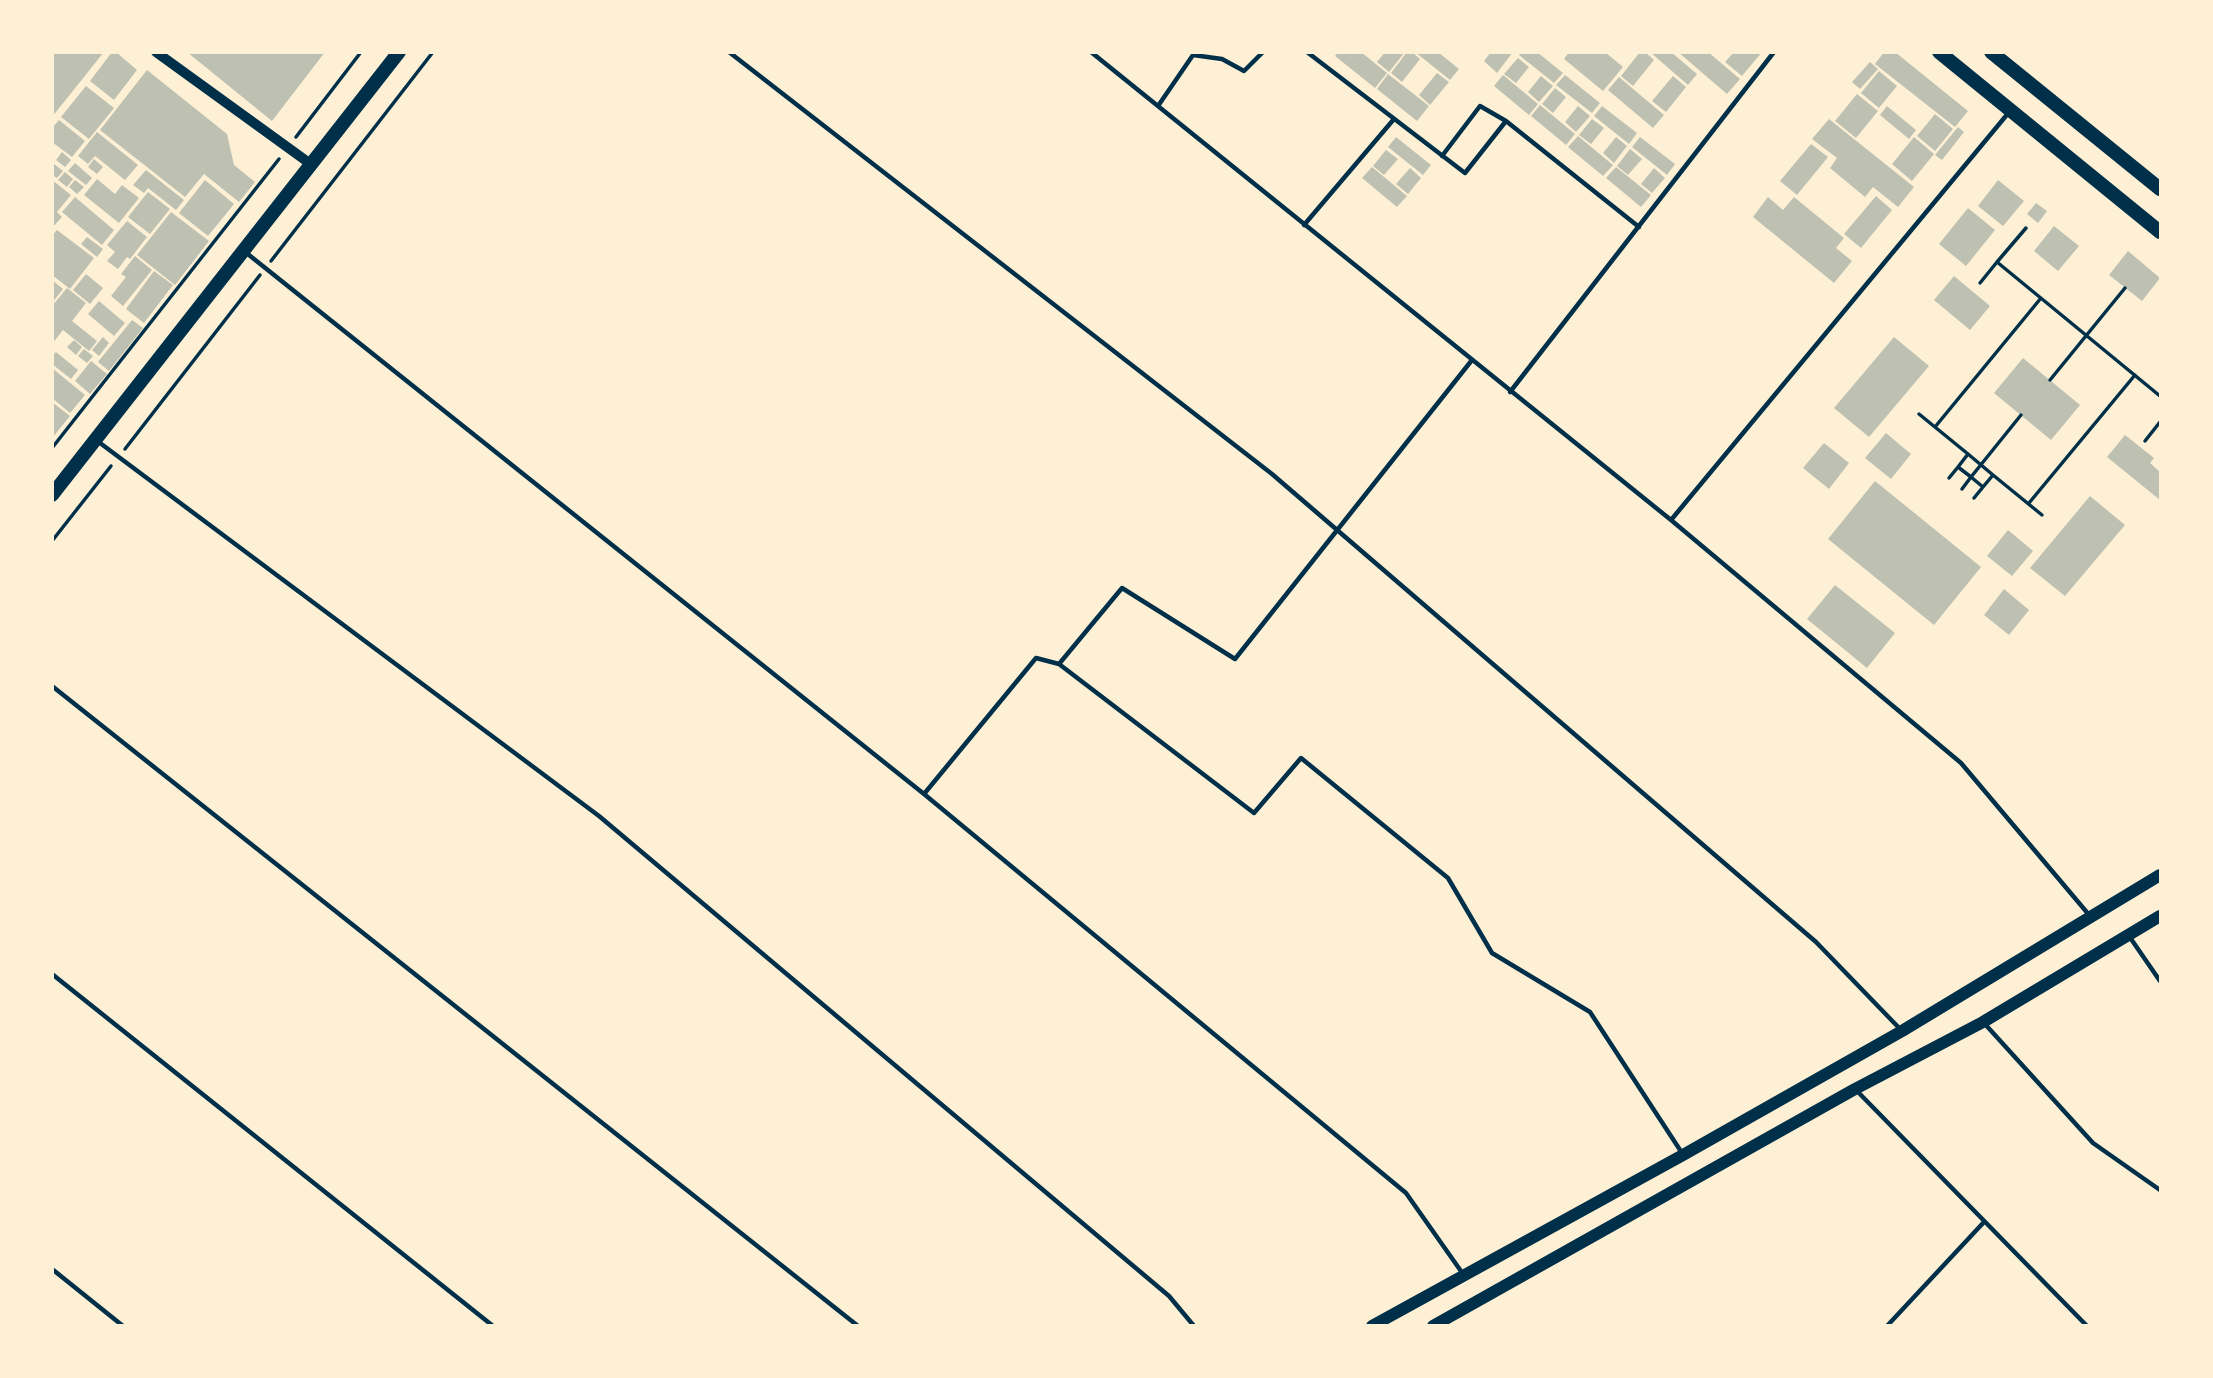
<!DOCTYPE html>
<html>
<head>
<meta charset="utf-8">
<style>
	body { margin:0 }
	#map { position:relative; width:2213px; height:1378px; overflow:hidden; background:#fdf0d5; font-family:"PT Sans Narrow",sans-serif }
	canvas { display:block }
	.frame { position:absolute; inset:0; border:54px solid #fdf0d5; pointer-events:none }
</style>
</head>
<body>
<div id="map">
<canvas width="2213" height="1378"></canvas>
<div class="frame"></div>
</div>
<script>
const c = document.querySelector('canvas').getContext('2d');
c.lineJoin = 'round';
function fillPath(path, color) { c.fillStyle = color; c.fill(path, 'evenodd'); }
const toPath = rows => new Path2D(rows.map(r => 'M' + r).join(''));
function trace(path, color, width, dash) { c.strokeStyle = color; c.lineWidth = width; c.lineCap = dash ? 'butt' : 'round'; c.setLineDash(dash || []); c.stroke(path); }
const building = toPath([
	[52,52,104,52,52,117],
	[112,52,116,52,137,70,114,100,90,81],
	[187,52,325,52,272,121],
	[1338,52,1361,52,1387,73,1375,88,1335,56],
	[1385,52,1405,52,1389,72,1377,62],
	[1407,52,1412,52,1420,59,1402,82,1391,73],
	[1415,52,1438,52,1459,69,1450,80],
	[1491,52,1513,52,1497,73,1484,61],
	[1522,52,1537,52,1563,73,1554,83,1519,55],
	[1569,52,1605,52,1623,67,1603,91,1564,59],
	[1640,52,1645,52,1654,60,1633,86,1621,76],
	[1650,52,1671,52,1697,74,1688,85],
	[1678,52,1708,52,1740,79,1727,94],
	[1734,52,1762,52,1742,76,1725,62],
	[1884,52,1895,52,1968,111,1955,127,1875,64],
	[1518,58,1529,67,1516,83,1504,74],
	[1870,62,1878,69,1860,89,1852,82],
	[147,70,227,134,234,165,255,182,239,202,204,174,185,197,100,130],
	[1879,71,1897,86,1879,108,1861,93],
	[1437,73,1449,82,1430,105,1419,95],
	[1388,74,1429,106,1417,121,1377,89],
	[1503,75,1538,104,1529,115,1494,86],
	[1565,75,1600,103,1592,113,1556,85],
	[1541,76,1553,86,1539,102,1528,92],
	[1673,76,1686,87,1666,112,1652,101],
	[1619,77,1664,115,1653,128,1608,90],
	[86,86,114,108,89,139,61,117],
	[1555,88,1566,97,1553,113,1542,104],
	[1857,94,1878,111,1856,138,1835,121],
	[1540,105,1575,134,1566,145,1531,116],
	[1578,106,1590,116,1576,132,1565,122],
	[1602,106,1637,133,1629,144,1594,116],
	[1887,106,1916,130,1909,139,1880,115],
	[1935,114,1953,129,1935,151,1917,136],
	[1592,119,1604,128,1591,144,1579,135],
	[1829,119,1914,187,1898,207,1873,187,1865,197,1830,168,1837,158,1812,139],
	[59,120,85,141,72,157,52,142,52,128],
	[1958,127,1964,132,1942,160,1935,155],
	[97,132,138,165,125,180,95,156,88,164,78,156],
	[1578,136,1613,165,1603,176,1568,147],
	[1396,137,1431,165,1423,175,1388,147],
	[1616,137,1627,146,1614,163,1603,153],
	[1640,137,1675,164,1667,175,1632,147],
	[1914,137,1934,154,1912,181,1892,164],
	[1811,144,1828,157,1797,195,1780,181],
	[1630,149,1642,159,1628,175,1617,166],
	[1386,150,1398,159,1384,175,1373,166],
	[62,152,71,160,65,167,56,160],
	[94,159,103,167,97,174,88,167],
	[75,163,92,178,86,185,68,171],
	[54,164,63,171,57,178,52,175],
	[1372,167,1407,196,1397,207,1362,178],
	[1616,167,1651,195,1641,207,1606,178],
	[1410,168,1421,178,1408,194,1396,184],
	[1654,168,1665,178,1652,193,1641,184],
	[146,170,184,200,176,210,148,188,144,193,133,185],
	[65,172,73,179,67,187,58,180],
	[97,179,115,194,122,185,139,198,119,223,84,195],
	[52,180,71,195,57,212,62,217,52,228],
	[75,180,84,187,77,194,69,187],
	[205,180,234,204,208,236,179,213],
	[1998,180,2024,201,2003,226,1978,206],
	[148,192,170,209,150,234,128,217],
	[1876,196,1892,210,1861,248,1844,234],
	[75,197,114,230,102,245,62,212],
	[1768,197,1783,210,1794,197,1844,238,1836,248,1852,261,1834,283,1753,217],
	[2036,203,2047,211,2038,223,2027,214],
	[1968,208,1995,230,1966,266,1939,244],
	[171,212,209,241,175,285,137,255],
	[127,221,147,237,130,259,127,257,118,269,107,261,115,252,107,245],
	[2054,226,2079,246,2058,271,2034,251],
	[57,230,94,258,70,289,52,275,52,236],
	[87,237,103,249,97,257,81,244],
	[2128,251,2160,278,2142,301,2109,275],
	[135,256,152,270,123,306,111,296,126,277,121,274],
	[154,271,173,285,144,323,126,309],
	[86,274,103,288,90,304,73,290],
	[1954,276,1990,306,1970,330,1934,300],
	[52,280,63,289,52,303],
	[67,288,86,303,72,321,97,341,89,351,63,330,52,344,52,306],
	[99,301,125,323,114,336,88,314],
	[132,320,143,328,109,371,98,362],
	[103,337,109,343,99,356,92,350],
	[1894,337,1929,366,1869,437,1834,408],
	[74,340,82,347,76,355,67,347],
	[84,349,93,356,87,363,78,356],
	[56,352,78,370,71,379,52,364,52,356],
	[2023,358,2080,405,2051,440,1994,393],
	[91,361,107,374,90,394,75,381],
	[52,368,85,395,70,413,52,398],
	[52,402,70,416,52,438],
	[1886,433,1911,454,1891,479,1865,458],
	[2125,435,2154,458,2150,463,2160,472,2160,500,2107,457],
	[1824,443,1849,463,1829,489,1803,468],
	[1875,481,1981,567,1934,625,1828,539],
	[2090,496,2125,525,2065,596,2030,568],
	[2008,530,2033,551,2012,576,1987,556],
	[1835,585,1895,633,1867,668,1807,619],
	[2004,589,2029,610,2009,635,1984,615]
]);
const path = toPath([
	[296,137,361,52],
	[271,261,433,52],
	[1997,262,2026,228],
	[1980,283,1997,262,2160,396],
	[2050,380,2125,288],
	[1919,414,1968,454,1958,467,1971,477,1962,489],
	[2021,415,1971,477,1983,487,1993,475,2042,515],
	[1935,427,2041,298],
	[2145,441,2160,422],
	[52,448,279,159],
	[125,449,260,275],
	[1968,454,1993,475],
	[1949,478,1958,467],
	[1974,498,1983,487],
	[2029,503,2135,375],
	[52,541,111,466]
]);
const service = toPath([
	[729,52,1272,474,1816,942,1902,1031],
	[1091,52,1671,520,1961,763,2090,916],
	[1307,52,1465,173,1506,121,1480,106,1442,156],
	[1158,106,1193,55,1222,59,1244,71,1263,52],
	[1506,121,1639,227],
	[1304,225,1394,119],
	[244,251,924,794,1406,1193,1463,1274],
	[1510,392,1774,52],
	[96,440,599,816,1169,1296,1194,1326],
	[1671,520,2010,111],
	[1059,664,1254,813,1301,758,1448,878,1492,953,1590,1012,1682,1153],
	[52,686,858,1326],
	[924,794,1036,658,1059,664,1122,588,1235,659,1472,360],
	[2129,936,2160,981],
	[52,974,493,1326],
	[1984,1023,2093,1143,2160,1190],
	[1857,1091,2087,1326],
	[52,1269,123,1326],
	[1887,1326,1984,1222]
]);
const tertiary = toPath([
	[156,52,312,165]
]);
const secondary = toPath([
	[1372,1326,1683,1155,1902,1031,2160,875],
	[1433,1326,1855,1089,1983,1022,2160,916]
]);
const primary = toPath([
	[1939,52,2160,232],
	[1991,52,2160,189],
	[52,495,399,52]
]);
fillPath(building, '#bec0b2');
trace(path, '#003049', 3.5);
trace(service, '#003049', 4.5);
trace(tertiary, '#003049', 10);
trace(secondary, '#003049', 12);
trace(primary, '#003049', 14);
</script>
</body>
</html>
